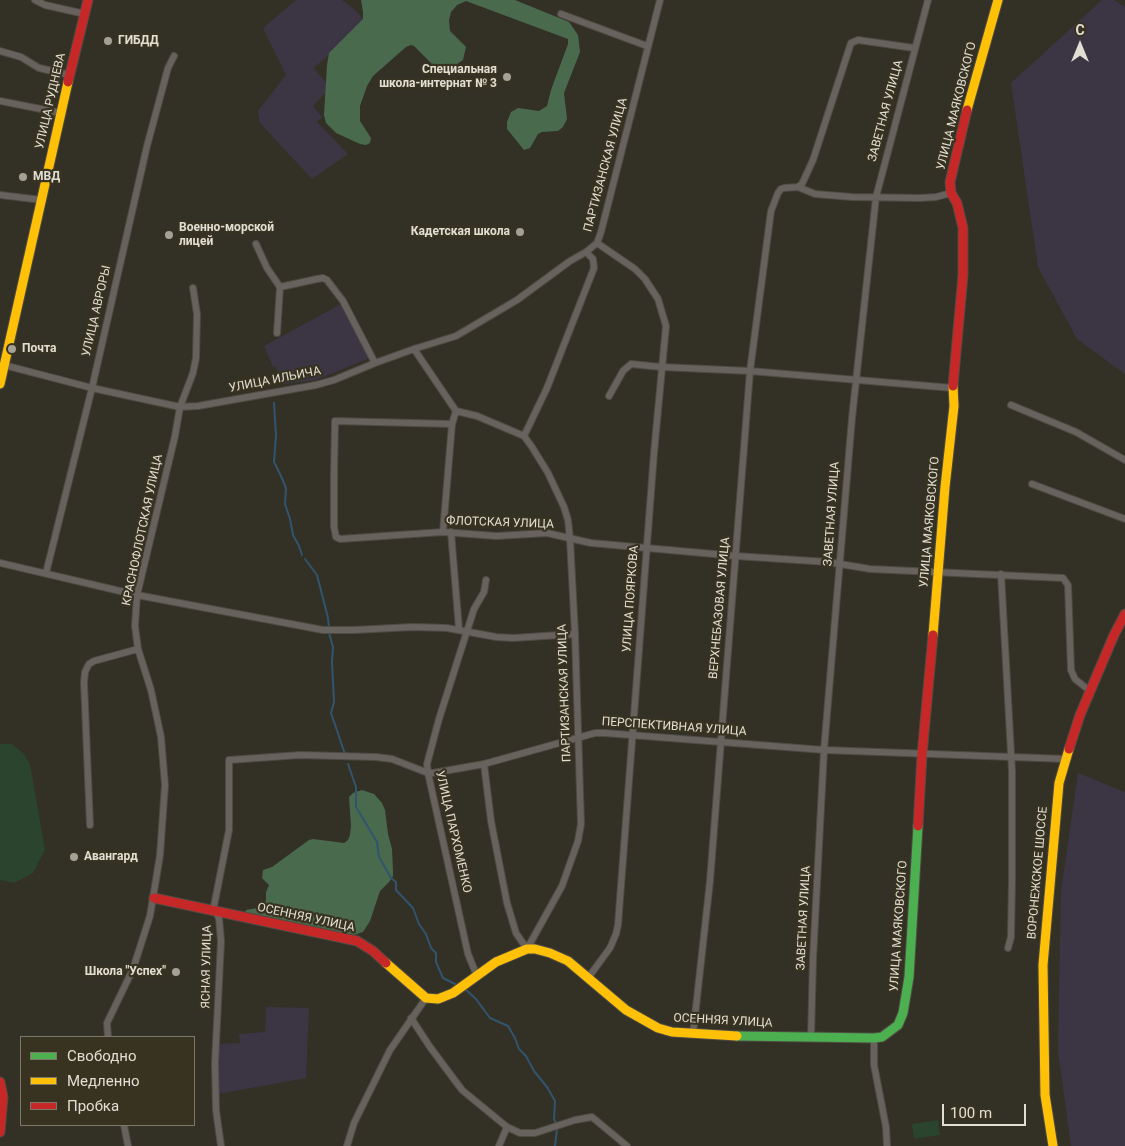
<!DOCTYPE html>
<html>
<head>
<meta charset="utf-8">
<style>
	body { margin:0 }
	#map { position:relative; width:1125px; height:1146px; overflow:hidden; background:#333026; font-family:Roboto,sans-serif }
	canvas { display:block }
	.legend { position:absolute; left:20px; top:1036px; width:175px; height:90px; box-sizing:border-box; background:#383321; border:1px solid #7c7768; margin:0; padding:6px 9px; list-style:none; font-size:15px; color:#e1ded3 }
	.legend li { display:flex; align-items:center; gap:10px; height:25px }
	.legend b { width:25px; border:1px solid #7c7768 }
	.north { position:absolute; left:1055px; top:20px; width:50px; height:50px; -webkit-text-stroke:4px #383321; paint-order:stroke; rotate:0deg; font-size:14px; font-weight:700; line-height:20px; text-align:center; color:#e1ded3 }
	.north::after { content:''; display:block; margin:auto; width:18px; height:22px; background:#e1ded3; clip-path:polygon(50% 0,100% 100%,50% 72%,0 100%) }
	.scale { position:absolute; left:942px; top:1104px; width:84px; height:22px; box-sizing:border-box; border:2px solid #e1ded3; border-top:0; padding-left:6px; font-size:15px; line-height:18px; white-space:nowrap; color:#e1ded3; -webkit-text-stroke:4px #383321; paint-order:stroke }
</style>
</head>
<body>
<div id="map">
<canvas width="1125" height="1146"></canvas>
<ul class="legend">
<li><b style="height:6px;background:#4caf50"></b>Свободно</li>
<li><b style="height:6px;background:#ffc107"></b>Медленно</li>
<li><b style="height:6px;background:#c62828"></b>Пробка</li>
</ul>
<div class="north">С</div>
<div class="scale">100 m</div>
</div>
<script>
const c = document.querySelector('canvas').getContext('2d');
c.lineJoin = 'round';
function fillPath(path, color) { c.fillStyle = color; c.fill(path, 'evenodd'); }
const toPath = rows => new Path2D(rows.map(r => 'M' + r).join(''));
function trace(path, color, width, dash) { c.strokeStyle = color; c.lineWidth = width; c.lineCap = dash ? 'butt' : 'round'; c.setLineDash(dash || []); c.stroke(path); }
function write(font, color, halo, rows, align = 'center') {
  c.font = font + ' Roboto,sans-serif'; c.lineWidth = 4.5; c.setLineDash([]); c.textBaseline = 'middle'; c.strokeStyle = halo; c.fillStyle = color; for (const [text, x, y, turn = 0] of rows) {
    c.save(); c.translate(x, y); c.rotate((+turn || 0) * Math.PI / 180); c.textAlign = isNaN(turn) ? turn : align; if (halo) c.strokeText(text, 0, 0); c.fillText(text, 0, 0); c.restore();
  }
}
const industrial = toPath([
	[296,0,342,0,354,9,365,21,314,68,330,88,313,106,322,117,317,122,348,154,312,179,260,123,258,111,286,75,263,28],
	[1102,0,1114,0,1125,7,1125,374,1077,339,1038,267,1011,83],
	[341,304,370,358,316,380,284,384,276,367,273,367,264,346],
	[1078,773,1125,792,1125,1146,1071,1146,1058,1051,1061,891],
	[266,1007,309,1008,306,1078,218,1094,216,1044,240,1043,239,1034,265,1032]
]);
const green = toPath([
	[0,744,12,744,23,753,30,764,45,850,33,873,14,883,0,880],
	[938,1120,940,1135,914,1139,912,1124]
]);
const forest = toPath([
	[361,0,515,0,569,22,578,35,580,52,564,93,567,119,563,127,558,131,542,132,538,134,530,148,524,150,507,129,507,122,511,112,518,108,539,111,547,106,551,90,568,44,568,39,466,1,457,5,451,12,449,20,450,31,466,47,463,60,454,66,442,70,437,69,414,46,411,45,406,47,373,76,367,86,360,106,360,121,371,138,370,143,366,145,360,144,336,133,326,123,324,115,327,65,329,53,363,19,363,12],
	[362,790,374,794,382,803,385,810,388,834,392,849,393,871,393,876,389,882,380,891,370,921,363,932,354,935,338,934,245,913,246,910,257,908,265,903,266,900,266,892,269,885,262,878,263,870,272,867,309,840,313,839,344,843,348,840,350,835,351,826,349,797,353,793]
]);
const stream = toPath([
	[274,403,276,435,274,462,281,476,286,488,285,504,290,519,293,535,299,546,302,555],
	[305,559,317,575,328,618,329,628],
	[329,633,333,647,332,662,334,702,331,713,345,754],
	[348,764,356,787,356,807,377,842,379,857,391,878,396,882,396,890,413,908,419,924,426,934,431,948,436,953,436,962,443,978,457,985],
	[465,989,476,999,490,1018,508,1026,515,1038,519,1049,526,1056,534,1071,547,1087,555,1101,554,1119,556,1123],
	[555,1146,557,1128]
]);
const street = toPath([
	[35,0,45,5,85,14],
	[561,14,647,46],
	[0,51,21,57,39,68,70,75],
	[0,101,61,113],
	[798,187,802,184,813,160,851,43,858,40,914,48],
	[0,195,42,200],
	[256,244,267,268,280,287,277,333],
	[280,287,317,279,323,278,327,280,343,301,375,363],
	[414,349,456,411,452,424,443,532],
	[0,364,92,388,180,407,198,406,316,385,334,380,375,363,414,349,456,336,517,300,570,261,586,252],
	[609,396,623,371,631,364,661,367,750,371,953,388],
	[1011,405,1076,432,1125,460],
	[456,411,477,416,524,436,532,447,548,473,564,507,568,520,570,539,575,634,581,824,578,841,562,886,527,949,516,933,507,903,491,821,484,764],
	[452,424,335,421,334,475,334,527,336,537,340,539,443,532,496,536,547,533,591,543,736,556,828,562,870,569,1063,578,1068,585,1071,670,1075,679,1090,691],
	[524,436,547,388,594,268,593,259,586,252,597,243,601,232,660,0],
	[1032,484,1125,519],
	[451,532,459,629],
	[0,563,137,595,323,630,354,630,413,627,447,628,496,637,513,638,575,634],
	[46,573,92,388,147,146,168,68,174,56],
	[1001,574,1012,771,1012,879,1011,937,1008,948],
	[90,825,84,682,85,672,89,664,94,661,138,649],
	[477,976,468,954,428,773,427,764,439,719,474,609,484,592,486,580],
	[588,978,610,948,616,934,618,925,654,453,666,326,658,299,645,279,635,269,597,243],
	[411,1018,430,1047,462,1090,507,1127,520,1133,535,1133,575,1120,592,1117,627,1146],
	[693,1034,710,881,750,371,771,211,778,193,781,189,784,188,798,187,815,194,852,197,920,198,936,197,951,193],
	[108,1037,107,1023,133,969,150,916,160,855,165,785,161,737,151,690,138,649,135,626,137,595,175,436,180,407,193,373,196,358,197,314,193,288],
	[811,1037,813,959,824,750,852,418,876,197,928,0],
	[874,1038,874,1065,886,1127,887,1146],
	[124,1125,128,1146],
	[221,1146,216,1110,215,1063,221,941,219,918,215,911,214,906,229,830,229,760,300,755,376,757,392,759,428,773,433,773,484,764,595,733,605,733,824,750,1066,759],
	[347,1146,354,1123,390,1050,426,998],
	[499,1146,507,1127]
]);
const fast = toPath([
	[737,1036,874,1038,882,1037,898,1025,903,1013,909,977,918,826]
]);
const slow = toPath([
	[967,110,998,0],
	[0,384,68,82],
	[933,635,945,487,954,406,953,386],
	[386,963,426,998,438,999,453,993,496,962,527,949,535,949,550,953,568,961,626,1010,658,1028,672,1032,737,1036],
	[1053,1146,1045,1095,1043,965,1059,783,1069,749]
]);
const jam = toPath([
	[68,82,88,0],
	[953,386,963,275,963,228,957,203,951,193,950,182,967,110],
	[1069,749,1080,715,1114,635,1125,614],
	[918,826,922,755,933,635],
	[154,898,357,941,373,951,386,963],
	[0,1082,3,1097,0,1132]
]);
const markers = [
	[108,41,5,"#a4a196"],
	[507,77,5,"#a4a196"],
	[23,177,5,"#a4a196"],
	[520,232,5,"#a4a196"],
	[169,235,5,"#a4a196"],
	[12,349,5,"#a4a196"],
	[74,857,5,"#a4a196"],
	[176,972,5,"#a4a196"]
];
const poiNames = [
	["ГИБДД",118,41],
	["Специальная",497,70,"right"],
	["школа-интернат № 3",497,84,"right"],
	["МВД",33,177],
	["Военно-морской",179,228],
	["лицей",179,242],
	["Кадетская школа",510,232,"right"],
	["Почта",22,349],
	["Авангард",84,857],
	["Школа \"Успех\"",166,972,"right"]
];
const streetNames = [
	["УЛИЦА РУДНЕВА",51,101,-77],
	["УЛИЦА МАЯКОВСКОГО",957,106,-76],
	["ЗАВЕТНАЯ УЛИЦА",886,111,-75],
	["ПАРТИЗАНСКАЯ УЛИЦА",606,165,-75],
	["УЛИЦА АВРОРЫ",97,311,-77],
	["УЛИЦА ИЛЬИЧА",275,380,-11],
	["ЗАВЕТНАЯ УЛИЦА",832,514,-86],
	["УЛИЦА МАЯКОВСКОГО",930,522,-85],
	["ФЛОТСКАЯ УЛИЦА",500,523,2],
	["КРАСНОФЛОТСКАЯ УЛИЦА",143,530,-78],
	["УЛИЦА ПОЯРКОВА",631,599,-86],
	["ВЕРХНЕБАЗОВАЯ УЛИЦА",720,608,-85],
	["ПАРТИЗАНСКАЯ УЛИЦА",565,693,-92],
	["ПЕРСПЕКТИВНАЯ УЛИЦА",674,727,4],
	["УЛИЦА ПАРХОМЕНКО",453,832,77],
	["ВОРОНЕЖСКОЕ ШОССЕ",1038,873,-85],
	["ОСЕННЯЯ УЛИЦА",306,918,12],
	["ЗАВЕТНАЯ УЛИЦА",804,918,-87],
	["УЛИЦА МАЯКОВСКОГО",899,926,-86],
	["ЯСНАЯ УЛИЦА",207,967,-89],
	["ОСЕННЯЯ УЛИЦА",723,1021,3]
];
fillPath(industrial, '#3c3644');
fillPath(green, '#2b442d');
fillPath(forest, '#4a6a4e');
trace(stream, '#31556e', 2);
trace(street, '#4e4b43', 8);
trace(fast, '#4e4b43', 11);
trace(slow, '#4e4b43', 11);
trace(jam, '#4e4b43', 11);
trace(street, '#68625e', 6);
trace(fast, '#4caf50', 9);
trace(slow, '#ffc107', 9);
trace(jam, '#c62828', 9);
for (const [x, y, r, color] of markers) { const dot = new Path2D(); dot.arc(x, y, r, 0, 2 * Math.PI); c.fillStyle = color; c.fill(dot); trace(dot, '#383321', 2); }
write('bold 12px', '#e1ded3', '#383321', poiNames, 'left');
write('12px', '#e1ded3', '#383321', streetNames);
</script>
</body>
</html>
